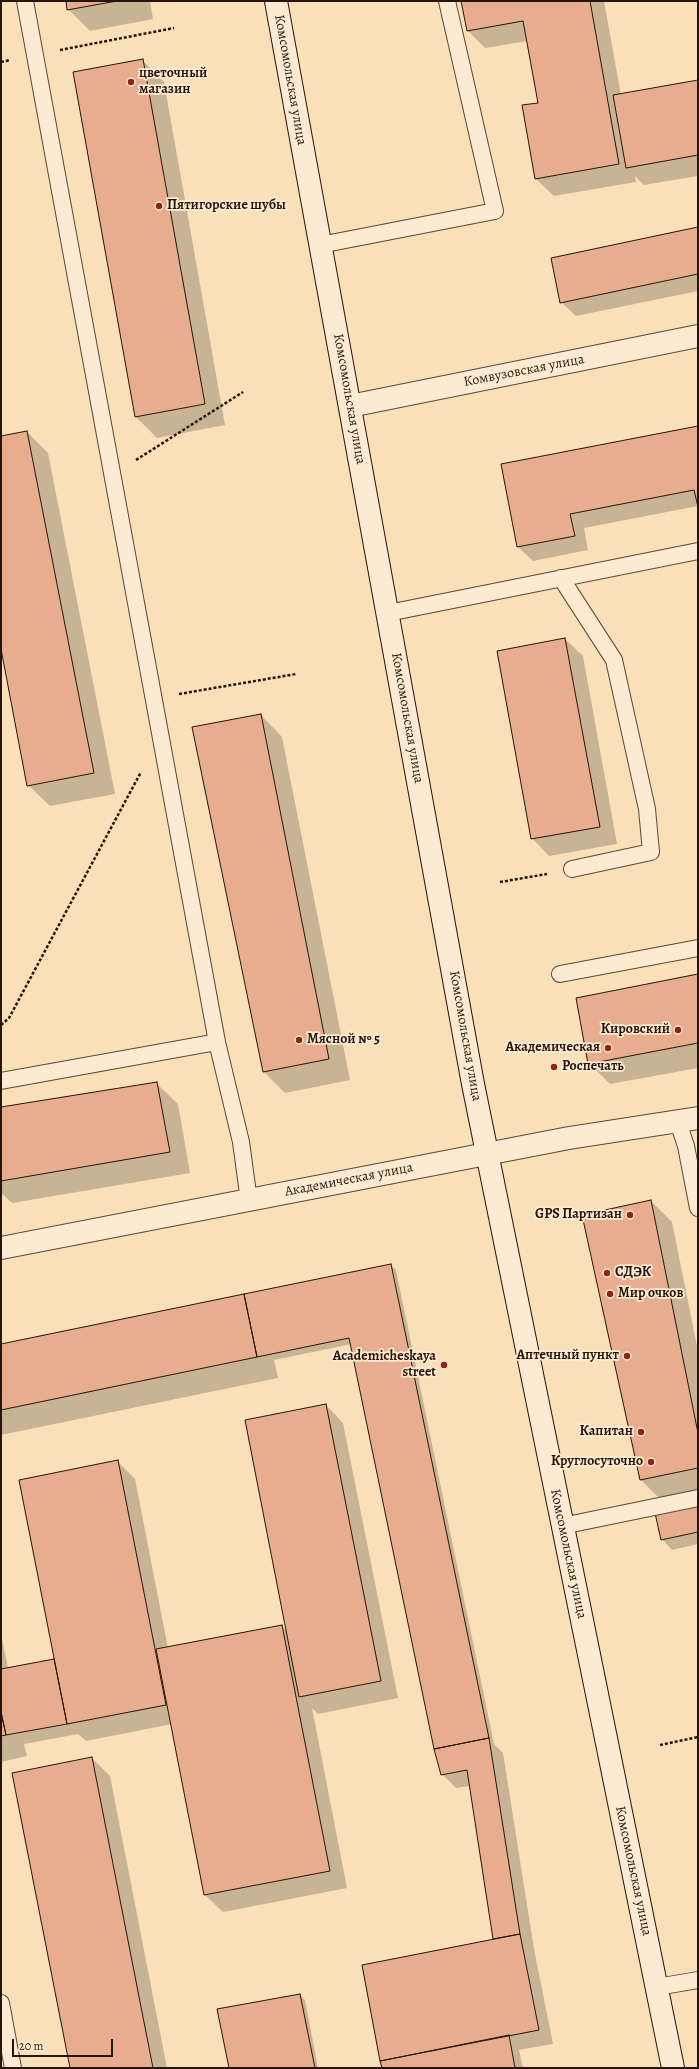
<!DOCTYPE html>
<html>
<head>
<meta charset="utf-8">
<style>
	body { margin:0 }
	#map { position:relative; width:699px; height:2069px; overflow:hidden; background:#fae0b9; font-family:Alegreya,serif }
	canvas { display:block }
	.frame { position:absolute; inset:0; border:2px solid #25150a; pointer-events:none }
	.scale { position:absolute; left:12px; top:2039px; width:101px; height:18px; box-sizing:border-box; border:2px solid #25150a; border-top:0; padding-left:5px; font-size:12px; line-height:14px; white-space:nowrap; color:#25150a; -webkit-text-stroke:3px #fcebd2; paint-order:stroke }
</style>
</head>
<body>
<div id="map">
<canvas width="699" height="2069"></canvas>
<div class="frame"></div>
<div class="scale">20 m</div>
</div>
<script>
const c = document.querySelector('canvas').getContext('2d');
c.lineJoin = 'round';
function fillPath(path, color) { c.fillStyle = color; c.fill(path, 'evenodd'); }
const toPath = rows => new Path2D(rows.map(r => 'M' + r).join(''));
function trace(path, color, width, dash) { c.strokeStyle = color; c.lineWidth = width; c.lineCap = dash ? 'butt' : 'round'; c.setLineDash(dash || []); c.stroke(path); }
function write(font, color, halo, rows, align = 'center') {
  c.font = font + ' Alegreya,serif'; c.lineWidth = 3.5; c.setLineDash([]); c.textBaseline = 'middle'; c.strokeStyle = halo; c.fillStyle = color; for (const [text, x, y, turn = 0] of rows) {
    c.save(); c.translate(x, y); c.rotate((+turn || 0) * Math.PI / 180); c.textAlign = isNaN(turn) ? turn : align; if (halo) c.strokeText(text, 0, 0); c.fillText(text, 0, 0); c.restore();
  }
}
const shadow = toPath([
	[67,1,150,1,153,19,90,31,68,9],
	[462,1,604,1,621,95,698,81,698,176,644,185,635,176,636,182,554,196,536,179,523,106,539,103,527,41,485,48,468,31],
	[142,60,164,82,225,425,157,438,136,417],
	[698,228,698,291,576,316,561,302],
	[698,427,698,506,584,528,588,550,533,561,518,547,502,465],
	[27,432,48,453,115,794,50,806,28,785,1,644,1,437],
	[565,639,583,656,617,844,549,856,532,838],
	[261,715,282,737,350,1080,285,1093,264,1072],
	[698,976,698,1068,610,1084,589,1063],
	[156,1083,178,1104,190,1173,12,1203,1,1193,1,1108],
	[651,1201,672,1222,698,1351,698,1493,662,1501,641,1480,583,1216],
	[391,1265,396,1270,494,1744,503,1753,534,1949,553,2044,519,2050,523,2068,383,2068,494,1940,470,1786,456,1788,442,1774,352,1344,274,1360,278,1378,1,1435,1,1345],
	[326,1405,343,1423,398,1698,318,1714,312,1708,347,1888,223,1912,205,1895,172,1724,86,1741,78,1734,24,1744,27,1756,1,1762,1,1634,8,1668,55,1660,117,1461,135,1479,168,1648,282,1626,287,1632],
	[698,1504,698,1544,672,1550,662,1539],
	[92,1758,110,1776,167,2068,71,2068],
	[300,1995,305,2000,318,2068,230,2068]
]);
const building = toPath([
	[66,1,117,1,67,10,66,1],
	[461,1,590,1,619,164,535,179,522,105,538,103,523,21,467,31,461,1],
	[143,59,205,404,135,417,73,72,143,59],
	[698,80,698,155,626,168,613,95,698,80],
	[698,227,698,274,560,303,551,258,698,227],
	[698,426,698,507,694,490,570,514,575,536,517,547,501,464,698,426],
	[27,431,94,773,27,786,1,649,1,436,27,431],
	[565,638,600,827,531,839,497,651,565,638],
	[261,714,329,1059,263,1072,192,727,261,714],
	[698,974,698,1043,588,1064,576,998,698,974],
	[157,1082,170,1152,1,1181,1,1107,157,1082],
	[651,1200,698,1433,698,1468,640,1480,582,1215,651,1200],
	[391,1264,489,1738,434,1749,349,1338,257,1357,244,1294,391,1264],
	[244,1294,257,1357,1,1410,1,1344,244,1294],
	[326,1404,381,1681,299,1697,245,1420,326,1404],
	[118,1460,166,1705,67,1724,19,1480,118,1460],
	[698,1503,698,1532,661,1540,655,1513,698,1503],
	[282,1625,330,1871,204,1895,156,1649,282,1625],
	[54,1659,67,1724,6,1735,1,1712,1,1669,54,1659],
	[1,1712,6,1735,1,1736,1,1712],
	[489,1738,520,1934,493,1939,467,1770,441,1775,434,1749,489,1738],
	[92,1757,153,2068,70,2068,12,1773,92,1757],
	[520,1934,539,2030,380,2061,362,1965,520,1934],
	[300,1994,315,2068,229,2068,217,2009,300,1994],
	[509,2035,515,2068,382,2068,380,2061,509,2035]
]);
const path = toPath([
	[60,50,174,28],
	[1,62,10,60],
	[136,460,243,392],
	[179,694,296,674],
	[500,882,547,874],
	[1,1025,9,1018,141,772],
	[660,1745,698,1737]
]);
const service = toPath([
	[25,1,217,1042,241,1142,249,1201],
	[320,245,495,211,447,1],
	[561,578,614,660,647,809,651,852,572,869],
	[388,613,698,551],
	[560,974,698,948],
	[1,1081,217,1042],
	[678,1122,686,1146,698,1208],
	[562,1526,698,1498],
	[657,1987,698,1980],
	[1,2003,13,2068]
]);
const minor = toPath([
	[350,406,698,336],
	[1,1248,569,1138,698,1118]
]);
const secondary = toPath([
	[276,1,473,1084,673,2068]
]);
const markers = [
	[131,82,4,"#8f2418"],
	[159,206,4,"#8f2418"],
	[678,1030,4,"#8f2418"],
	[299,1040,4,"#8f2418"],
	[608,1048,4,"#8f2418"],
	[554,1067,4,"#8f2418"],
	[630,1215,4,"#8f2418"],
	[607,1273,4,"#8f2418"],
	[610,1294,4,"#8f2418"],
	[627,1356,4,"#8f2418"],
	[444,1365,4,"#8f2418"],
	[641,1432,4,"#8f2418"],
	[651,1462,4,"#8f2418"]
];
const poiNames = [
	["цветочный",139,74,"left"],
	["магазин",139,90,"left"],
	["Пятигорские шубы",167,206,"left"],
	["Кировский",670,1030],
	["Мясной № 5",307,1040,"left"],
	["Академическая",600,1048],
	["Роспечать",562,1067,"left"],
	["GPS Партизан",622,1215],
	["СДЭК",615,1273,"left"],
	["Мир очков",618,1294,"left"],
	["Аптечный пункт",619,1356],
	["Academicheskaya",436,1357],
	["street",436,1373],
	["Капитан",633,1432],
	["Круглосуточно",643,1462]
];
const streetNames = [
	["Комсомольская улица",290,80,80],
	["Комвузовская улица",524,371,-11],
	["Комсомольская улица",349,399,80],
	["Комсомольская улица",407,718,80],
	["Комсомольская улица",465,1036,80],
	["Академическая улица",349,1180,-11],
	["Комсомольская улица",568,1554,78],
	["Комсомольская улица",633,1871,78]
];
fillPath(shadow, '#0003');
fillPath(building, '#e8ac8e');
trace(building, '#25150a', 1);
trace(service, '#5a4836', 18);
trace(minor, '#5a4836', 24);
trace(secondary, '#25150a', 24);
trace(path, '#25150a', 2.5, [3, 2]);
trace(service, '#fcebd2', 16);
trace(minor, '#fcebd2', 22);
trace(secondary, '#fcebd2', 22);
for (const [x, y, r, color] of markers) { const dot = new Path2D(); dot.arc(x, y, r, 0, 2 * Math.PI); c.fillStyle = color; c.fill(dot); trace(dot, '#fcebd2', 1.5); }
write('bold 14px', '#25150a', '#fcebd2', poiNames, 'right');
write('14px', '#25150a', '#fcebd2', streetNames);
</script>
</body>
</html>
